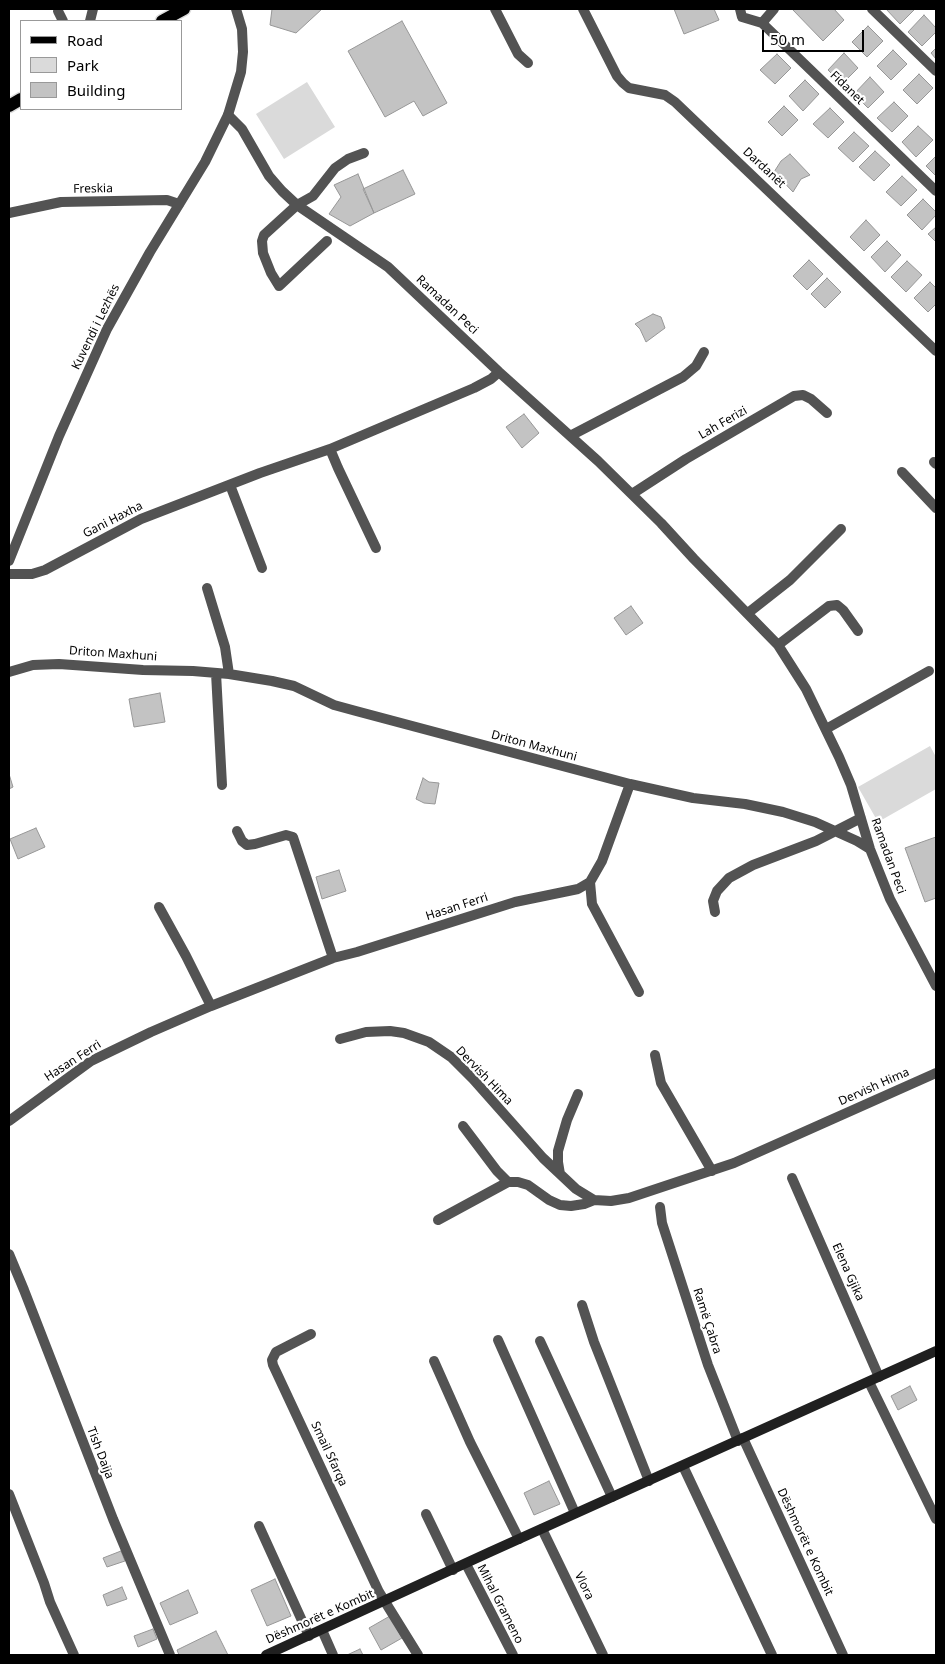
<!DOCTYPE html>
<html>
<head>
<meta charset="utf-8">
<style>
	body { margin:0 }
	#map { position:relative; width:945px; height:1664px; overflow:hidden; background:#fff; font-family:"Noto Sans",sans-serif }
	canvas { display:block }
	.frame { position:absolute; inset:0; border:10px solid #000; pointer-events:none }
	.legend { position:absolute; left:20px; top:20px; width:162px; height:90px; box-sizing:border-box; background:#fff; border:1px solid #999; margin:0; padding:6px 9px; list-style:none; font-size:15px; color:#000 }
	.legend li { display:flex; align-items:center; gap:10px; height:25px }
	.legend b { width:25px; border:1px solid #999 }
	.scale { position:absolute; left:762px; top:30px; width:102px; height:22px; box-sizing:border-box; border:2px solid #000; border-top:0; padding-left:6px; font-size:15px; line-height:18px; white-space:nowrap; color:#000; -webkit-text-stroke:4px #fff; paint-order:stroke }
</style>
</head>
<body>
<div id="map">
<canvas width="945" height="1664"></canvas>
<div class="frame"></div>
<ul class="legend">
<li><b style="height:6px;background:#000"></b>Road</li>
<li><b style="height:14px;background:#dadada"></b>Park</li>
<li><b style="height:14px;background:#c3c3c3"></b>Building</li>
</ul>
<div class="scale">50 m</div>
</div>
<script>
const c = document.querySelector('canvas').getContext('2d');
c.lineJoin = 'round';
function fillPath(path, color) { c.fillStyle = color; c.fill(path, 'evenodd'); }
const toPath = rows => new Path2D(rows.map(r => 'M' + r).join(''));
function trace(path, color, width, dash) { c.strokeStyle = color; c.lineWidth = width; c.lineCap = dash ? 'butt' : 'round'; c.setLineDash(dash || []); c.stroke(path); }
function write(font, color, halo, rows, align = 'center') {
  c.font = font + ' "Noto Sans",sans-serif'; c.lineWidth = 4.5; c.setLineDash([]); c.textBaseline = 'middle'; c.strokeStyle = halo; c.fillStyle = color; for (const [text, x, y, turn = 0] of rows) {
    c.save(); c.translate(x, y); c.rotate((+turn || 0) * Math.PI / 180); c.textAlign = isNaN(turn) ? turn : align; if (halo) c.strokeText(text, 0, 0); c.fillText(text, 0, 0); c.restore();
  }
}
const green = toPath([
	[307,82,335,127,284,159,256,114],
	[930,746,936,757,936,789,878,822,858,787]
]);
const building = toPath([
	[272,9,322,9,296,33,270,25,272,9],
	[674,9,714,9,719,20,684,34,674,9],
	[792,9,834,9,844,20,823,41,792,9],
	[886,9,915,9,900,24,886,9],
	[924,15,936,28,936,32,922,46,908,32,924,15],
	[402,21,447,103,423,116,414,101,385,117,348,51,402,21],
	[868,26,883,41,867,57,852,42,868,26],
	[936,48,936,59,931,53,936,48],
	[893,50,907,64,891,80,877,66,893,50],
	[844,53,858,68,842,84,828,70,844,53],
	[777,54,791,68,775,84,760,70,777,54],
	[919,74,933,88,917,104,903,90,919,74],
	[870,77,884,92,868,108,854,94,870,77],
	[805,80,819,94,803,111,789,96,805,80],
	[894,102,908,116,892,132,877,118,894,102],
	[784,106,798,120,782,136,768,122,784,106],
	[830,108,844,122,828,138,813,124,830,108],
	[918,126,933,140,916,157,902,142,918,126],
	[854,132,869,146,853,162,838,148,854,132],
	[875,151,890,165,874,181,859,167,875,151],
	[790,154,810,175,801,179,793,192,774,172,781,161,790,154],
	[936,156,936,176,926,166,936,156],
	[403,170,415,194,374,213,363,189,403,170],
	[358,174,374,213,350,226,329,214,341,197,334,185,358,174],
	[902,176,917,190,901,206,886,192,902,176],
	[923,199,936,212,936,215,922,230,907,215,923,199],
	[866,220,880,235,864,251,850,237,866,220],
	[936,227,936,242,928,234,936,227],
	[887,241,901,255,885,272,871,257,887,241],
	[809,260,823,274,807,290,793,276,809,260],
	[907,261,922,275,906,292,891,277,907,261],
	[827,278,841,292,825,308,811,294,827,278],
	[930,282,936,288,936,304,928,312,914,298,930,282],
	[653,314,661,317,665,328,646,342,640,329,635,324,653,314],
	[524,414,539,433,522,448,506,427,524,414],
	[631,606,643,623,626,635,614,618,631,606],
	[160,693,165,722,134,727,129,699,160,693],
	[9,774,13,787,9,789,9,774],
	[423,778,429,782,439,783,435,804,424,803,416,799,423,778],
	[36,828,45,847,18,859,10,839,36,828],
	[936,837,936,898,925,902,905,848,936,837],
	[339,870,346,891,322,899,316,877,339,870],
	[910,1386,917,1400,898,1410,891,1396,910,1386],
	[549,1481,560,1504,534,1515,524,1493,549,1481],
	[121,1551,125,1561,107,1567,103,1558,121,1551],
	[275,1579,291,1616,267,1626,251,1590,275,1579],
	[122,1587,127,1599,107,1606,103,1595,122,1587],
	[188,1590,198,1613,170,1625,160,1603,188,1590],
	[390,1616,402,1638,381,1650,369,1628,390,1616],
	[153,1629,157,1639,138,1647,134,1636,153,1629],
	[216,1631,228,1655,179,1655,177,1650,216,1631],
	[360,1649,363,1655,347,1655,360,1649]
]);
const minor = toPath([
	[495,9,518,54,528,63],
	[583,9,617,76,623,83,629,88,665,95,675,102,936,351],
	[740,9,742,17,762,23,936,191],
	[872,9,936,71],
	[58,11,63,21],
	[90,21,93,9],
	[762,23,774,9],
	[228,115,242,129,269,176,282,191,297,205,388,267,499,372,598,461,661,523,694,559,778,645,806,689,839,757,851,785,870,849,890,899,936,986],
	[9,213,61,202,167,200,179,204],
	[327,241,279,286,271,273,263,253,262,241,264,235,297,205,313,196,335,168,348,159,364,153],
	[570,436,683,377,696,366,704,352],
	[330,449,338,468,376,548],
	[934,462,936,464],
	[902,472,936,508],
	[230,485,262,568],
	[632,494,686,459,794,396,803,395,811,399,827,413],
	[9,574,32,574,45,570,141,519,260,473,330,449,474,388,491,379,499,372],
	[207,588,225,647,229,674],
	[748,613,790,580,841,529],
	[778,645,829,606,837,605,843,610,858,631],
	[9,672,33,665,59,664,143,670,193,671,229,674,272,681,294,686,334,705,356,711,630,784,693,798,745,804,783,812,815,822,857,841,870,849],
	[216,673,222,785],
	[826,729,929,671],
	[237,831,242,841,247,845,255,844,286,835,293,837,333,958],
	[590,882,592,904,639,992],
	[159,907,186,956,211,1006],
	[715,912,713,901,717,891,729,878,753,865,816,841,861,818],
	[340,1039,366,1032,390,1031,404,1033,429,1042,451,1057,473,1079,543,1158,576,1189,594,1200,611,1201,629,1198,734,1163,936,1073],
	[655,1055,661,1083,712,1171],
	[9,1121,91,1061,151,1032,211,1006,333,958,357,952,515,902,578,889,590,882,602,861,630,784],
	[463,1126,497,1171,508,1182],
	[560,1174,558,1162,558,1151,567,1120,578,1094],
	[792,1178,879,1377],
	[660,1207,662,1223,708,1365,738,1441],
	[438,1220,508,1182,518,1182,528,1185,549,1200,560,1205,571,1206,584,1204,594,1200],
	[9,1254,24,1290,113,1519,170,1655],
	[582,1305,594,1342,649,1481],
	[311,1334,276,1352,272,1360,273,1365,379,1592,418,1655],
	[498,1340,575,1513],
	[540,1341,612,1497],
	[434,1361,470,1442,519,1539],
	[869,1382,936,1519],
	[743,1438,843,1655],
	[683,1466,772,1655],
	[9,1494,44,1583,50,1602,74,1655],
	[426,1514,453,1570],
	[259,1526,309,1636],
	[542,1529,603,1655],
	[466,1564,513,1655],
	[322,1630,333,1655]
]);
const tertiary = toPath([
	[9,561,59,436,107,329,150,252,205,162,228,115,241,72,243,52,242,29,236,9]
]);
const secondary = toPath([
	[266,1655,490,1552,936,1351]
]);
const primary = toPath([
	[162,21,184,9],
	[9,106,21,99]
]);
const streetNames = [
	["Fidanet",847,88,44],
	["Dardanët",764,168,43],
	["Freskia",93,189,-1],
	["Ramadan Peci",447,305,43],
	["Kuvendi i Lezhës",96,327,-64],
	["Lah Ferizi",723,423,-30],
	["Gani Haxha",113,520,-27],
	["Driton Maxhuni",113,654,4],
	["Driton Maxhuni",534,746,15],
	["Ramadan Peci",888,856,70],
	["Hasan Ferri",457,907,-18],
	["Hasan Ferri",73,1061,-33],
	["Dervish Hima",484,1076,46],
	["Dervish Hima",874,1087,-24],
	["Elena Gjika",848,1272,66],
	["Ramë Çabra",707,1321,72],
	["Tish Daija",100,1453,69],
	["Smail Sfarqa",329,1454,65],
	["Dëshmorët e Kombit",805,1542,65],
	["Vlora",584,1586,64],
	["Mihal Grameno",500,1604,63],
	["Dëshmorët e Kombit",320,1617,-24]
];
fillPath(green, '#dadada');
fillPath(building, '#c3c3c3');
trace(building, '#979797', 1);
trace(primary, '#dbdbdb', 15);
trace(minor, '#535353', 10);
trace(tertiary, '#535353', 10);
trace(secondary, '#202020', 10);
trace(primary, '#000', 12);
write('12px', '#000', '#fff', streetNames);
</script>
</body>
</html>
